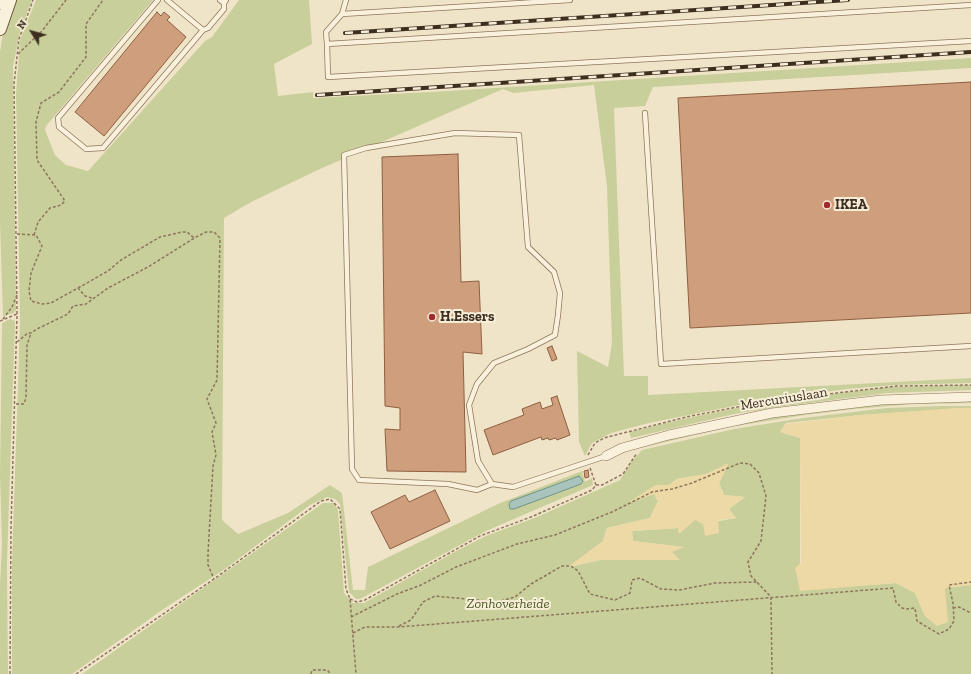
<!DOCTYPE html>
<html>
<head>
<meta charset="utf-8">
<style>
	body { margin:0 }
	#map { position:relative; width:971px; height:674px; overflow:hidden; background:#f0e4c8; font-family:"Zilla Slab",serif }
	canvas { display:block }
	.north { position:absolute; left:12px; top:12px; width:40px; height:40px; -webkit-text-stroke:3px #f7eed8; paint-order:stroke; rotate:307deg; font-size:11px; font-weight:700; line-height:16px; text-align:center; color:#3d2e20 }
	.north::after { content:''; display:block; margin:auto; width:14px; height:18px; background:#3d2e20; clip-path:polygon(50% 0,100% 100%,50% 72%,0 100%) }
</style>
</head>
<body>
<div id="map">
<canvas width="971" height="674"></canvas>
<div class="north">N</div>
</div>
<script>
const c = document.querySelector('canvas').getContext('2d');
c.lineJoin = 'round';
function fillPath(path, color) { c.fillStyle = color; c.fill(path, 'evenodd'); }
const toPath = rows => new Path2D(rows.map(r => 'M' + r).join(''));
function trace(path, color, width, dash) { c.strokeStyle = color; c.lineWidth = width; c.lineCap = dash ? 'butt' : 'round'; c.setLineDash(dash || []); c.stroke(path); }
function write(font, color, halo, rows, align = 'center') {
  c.font = font + ' "Zilla Slab",serif'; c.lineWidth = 4; c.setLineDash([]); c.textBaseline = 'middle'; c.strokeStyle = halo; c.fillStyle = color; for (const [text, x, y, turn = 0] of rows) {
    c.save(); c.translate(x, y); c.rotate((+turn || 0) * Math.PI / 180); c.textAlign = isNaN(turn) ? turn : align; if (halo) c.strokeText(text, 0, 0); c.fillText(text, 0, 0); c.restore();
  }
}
const green = toPath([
	[12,0,32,0,20,31,13,67,16,310,14,313,3,316,0,222,0,52,4,27],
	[36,0,153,0,46,126,45,130,55,155,66,165,88,171,205,41,212,37,239,0,309,0,312,44,274,64,278,96,313,92,313,98,431,92,971,58,971,68,653,87,645,106,614,108,624,376,648,376,648,395,971,378,971,383,895,385,847,389,759,401,649,423,611,433,592,443,585,456,579,442,577,351,608,367,612,343,607,186,594,85,513,93,503,89,320,169,251,202,224,218,222,520,238,534,288,513,330,485,342,493,353,590,365,590,368,567,498,504,582,471,585,482,592,478,593,485,486,531,360,599,356,599,349,592,340,504,335,499,327,497,310,505,225,569,165,608,72,674,12,674,12,563,20,322,16,93,20,40],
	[10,319,15,321,15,324,7,562,8,674,0,674,0,585,2,544,0,475,2,323],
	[971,385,971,390,888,393,785,406,734,414,631,438,629,432,683,419,766,402,889,387],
	[971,401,971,403,915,404,854,409,805,415,729,427,640,448,645,445,729,426,772,418,852,407,926,402],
	[942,406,971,406,971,408,861,415,786,423,780,432,800,438,800,590,896,583,915,593,925,616,945,588,971,585,971,674,82,674,323,503,334,503,338,510,344,593,353,603,364,603,460,549,486,536,537,517,620,480,632,461,642,450,734,429,803,418,887,408],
	[728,464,719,483,724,495,745,497,729,509,736,518,703,524,695,519,679,533,678,528,632,531,633,541,683,547,671,552,679,560,600,560,569,567,603,541,607,528,650,518,658,501,654,494,630,502,656,485,669,485,677,479,706,474]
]);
const sand = toPath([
	[956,408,971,408,971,585,945,588,948,622,937,626,925,616,915,593,896,583,800,591,795,568,801,563,800,438,780,432,786,424,861,415],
	[729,463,719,483,723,495,745,497,729,509,736,518,718,520,719,533,705,536,703,524,695,520,679,534,678,528,632,531,633,541,684,547,672,552,680,560,600,560,568,567,603,541,607,528,650,518,658,501,654,494,627,503,656,485,669,485,677,479,706,474]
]);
const water = toPath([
	[579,476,583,481,581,484,514,509,510,509,509,504,511,501,579,476]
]);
const building = toPath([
	[157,12,161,16,164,12,170,17,167,20,186,37,104,136,75,112,157,12],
	[971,82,971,313,690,328,678,98,971,82],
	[458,154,461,282,479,281,482,354,463,352,466,472,387,471,385,429,400,430,400,408,385,406,382,157,458,154],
	[552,346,557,359,552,361,547,348,552,346],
	[557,396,570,435,557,440,556,438,549,440,548,438,542,440,541,437,493,455,484,430,524,415,522,409,540,402,542,409,553,405,551,398,557,396],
	[588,470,589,477,585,478,584,471,588,470],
	[435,490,450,521,390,549,371,512,405,495,409,502,435,490]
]);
const path = toPath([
	[18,54,42,31,66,0],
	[17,234,36,235,42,246,31,273,29,291,31,301,42,304,51,303,78,288,85,296,92,298],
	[34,235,38,222,50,208,61,205,65,201,37,160,36,122,41,103,59,92,86,57,86,24,103,0],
	[78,288,108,271,121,260,160,237,182,232,187,232,194,238],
	[3,319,12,307,17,295],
	[0,321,17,314],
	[17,342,28,333,31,333,37,329,68,314,73,306,86,304,108,288,148,267,196,237,206,232,214,232,220,238,217,380,207,399,216,423,212,432,216,455,213,466,208,553,208,565,214,579],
	[16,404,24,404,26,398,27,345,31,333],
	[588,455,595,443,604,438,686,417,768,401,897,386,971,385],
	[590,468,596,485],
	[350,599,357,602,365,600,480,536,531,517,592,490,596,485,602,485,623,474,637,453],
	[953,608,959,607,971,613],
	[351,617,397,594,421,585,456,567,517,544,555,535,612,512,652,492,672,489,692,483,740,463,750,464,759,473,766,496,761,541,748,562,751,576,771,597,772,674],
	[399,626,411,620,423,602,435,596,497,602,515,597,531,584,562,566,571,566,578,571,590,594,615,600,630,593,632,580,640,578,661,589,679,590,715,583,757,582],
	[353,633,365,627,398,627,513,618,893,588,896,602,902,608,906,609,915,608,917,621,939,634,949,629,954,621,953,603,949,585,971,582],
	[10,674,11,528,17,314,14,84,19,39,33,0],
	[76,674,214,579,321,501,330,499,340,509,346,589,350,599,356,674],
	[311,674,312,670,327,670,331,674]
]);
const lane = toPath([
	[158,0,58,118,59,127,86,149,103,148,203,30,208,28,224,9,224,3],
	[167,0,203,30],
	[220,0,224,3,226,0],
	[346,0,342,14,570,0],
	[971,5,327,44,328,77,971,41],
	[327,44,326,32,342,14],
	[645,113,661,364,971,346],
	[492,484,477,490,448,484,359,480,352,469,344,155,366,148,455,133,519,135,528,247,554,272,560,293,558,315,555,335,528,349,494,363,477,384,469,405,478,461,492,484,513,487,606,456]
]);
const street = toPath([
	[606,456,622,448,669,435,772,413,881,400,971,397]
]);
const secondary = toPath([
	[0,3,1,0],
	[0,29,10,0]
]);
const rail = toPath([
	[345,33,848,0],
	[317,95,971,52]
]);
const markers = [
	[827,205,4,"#9e2a2b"],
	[432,317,4,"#9e2a2b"]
];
const poiNames = [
	["IKEA",835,205],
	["H.Essers",440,317]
];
const streetNames = [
	["Mercuriuslaan",784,399,-9]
];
const parkNames = [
	["Zonhoverheide",508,604]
];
fillPath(green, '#c9cf9b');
fillPath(sand, '#ecd9a5');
fillPath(water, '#a9c4bc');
trace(water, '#6f938a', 1);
fillPath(building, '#cf9f7d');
trace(building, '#8d5f41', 1);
trace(lane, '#8d765c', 6);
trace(street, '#8d765c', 10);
trace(secondary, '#6f573f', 14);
trace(path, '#8d765c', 1.5, [3, 2]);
trace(lane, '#faf1dc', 4.5);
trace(street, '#faf1dc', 9);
trace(secondary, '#faf1dc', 12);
trace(rail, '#3d2e20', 4);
trace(rail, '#f7eed8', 2.5, [8]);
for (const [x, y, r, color] of markers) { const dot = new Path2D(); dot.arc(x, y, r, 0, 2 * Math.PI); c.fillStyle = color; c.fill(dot); trace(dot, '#f7eed8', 1.5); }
write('bold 14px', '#3d2e20', '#f7eed8', poiNames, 'left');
write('14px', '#3d2e20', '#f7eed8', streetNames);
write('italic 14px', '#4d5a26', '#f7eed8', parkNames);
</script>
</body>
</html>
